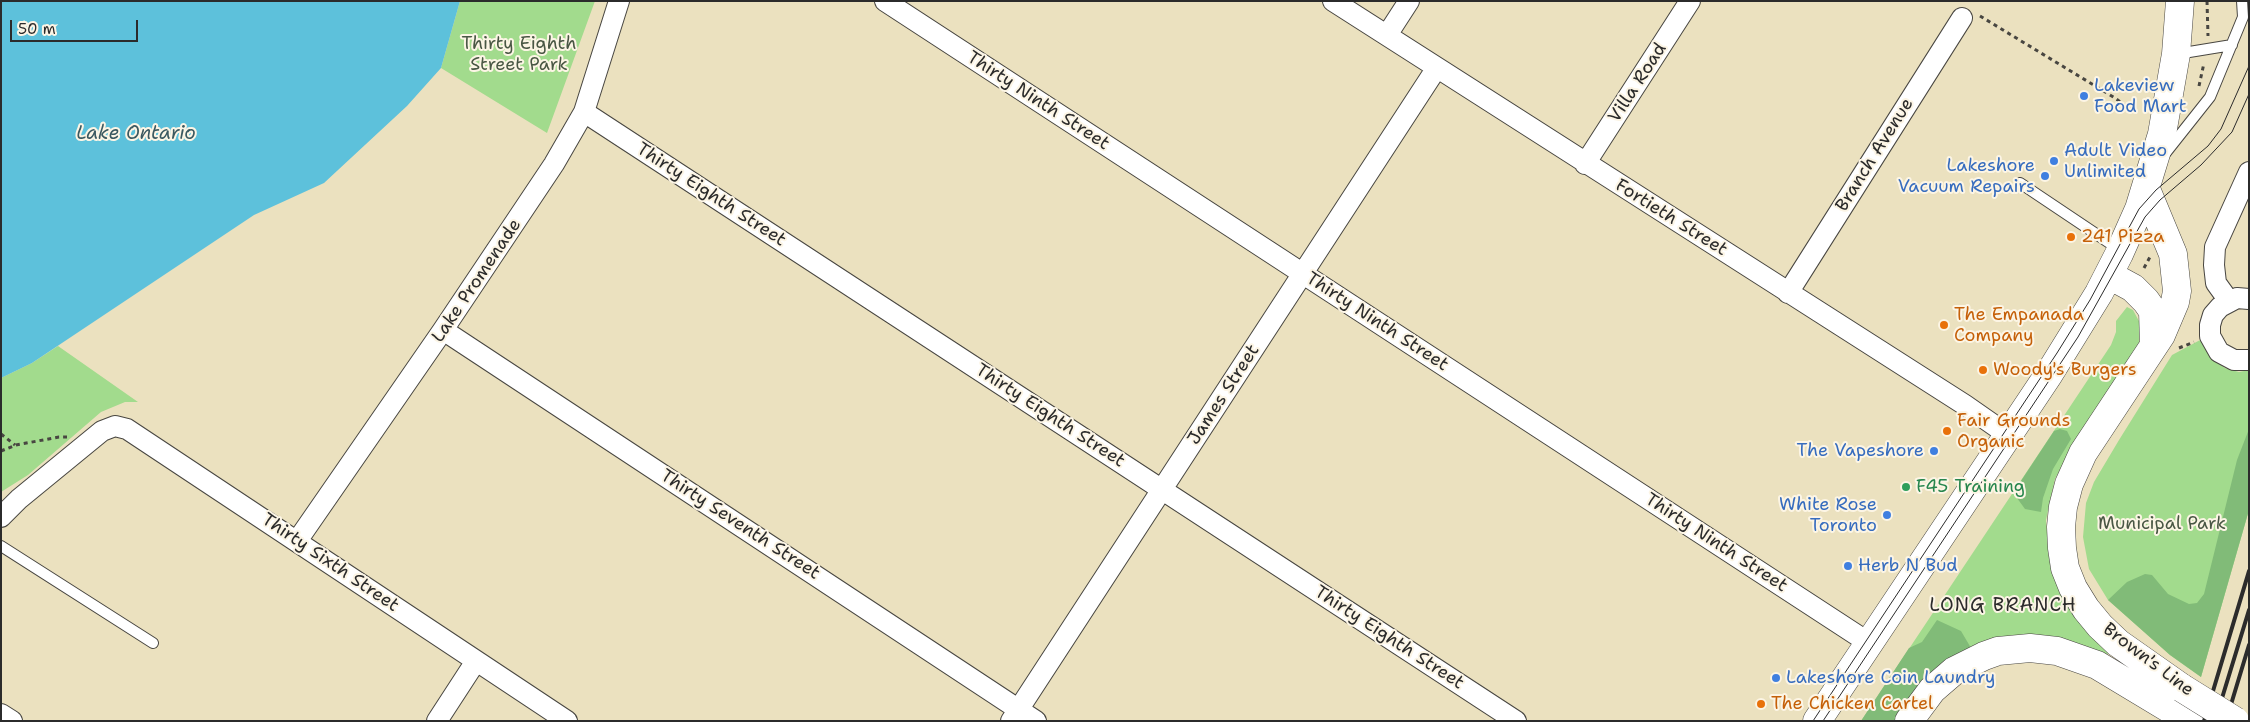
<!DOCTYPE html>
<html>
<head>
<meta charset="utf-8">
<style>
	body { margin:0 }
	#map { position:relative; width:2250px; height:722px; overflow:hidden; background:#ebe1bf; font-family:"Shantell Sans",sans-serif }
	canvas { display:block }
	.frame { position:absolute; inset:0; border:2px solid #2b2b2b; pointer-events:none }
	.scale { position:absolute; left:10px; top:20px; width:128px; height:22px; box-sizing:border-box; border:2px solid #2b2b2b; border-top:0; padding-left:6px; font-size:15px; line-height:18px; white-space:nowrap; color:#2b2b2b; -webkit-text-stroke:4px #fcf5e5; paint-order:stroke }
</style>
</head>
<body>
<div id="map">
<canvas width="2250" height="722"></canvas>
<div class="frame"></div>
<div class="scale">50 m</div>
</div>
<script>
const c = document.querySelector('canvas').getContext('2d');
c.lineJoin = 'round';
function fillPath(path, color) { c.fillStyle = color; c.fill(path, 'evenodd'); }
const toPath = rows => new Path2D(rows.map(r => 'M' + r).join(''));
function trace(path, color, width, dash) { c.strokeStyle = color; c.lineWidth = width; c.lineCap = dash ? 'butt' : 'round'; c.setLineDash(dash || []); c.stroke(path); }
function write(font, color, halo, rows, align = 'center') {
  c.font = font + ' "Shantell Sans",sans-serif'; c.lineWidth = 4; c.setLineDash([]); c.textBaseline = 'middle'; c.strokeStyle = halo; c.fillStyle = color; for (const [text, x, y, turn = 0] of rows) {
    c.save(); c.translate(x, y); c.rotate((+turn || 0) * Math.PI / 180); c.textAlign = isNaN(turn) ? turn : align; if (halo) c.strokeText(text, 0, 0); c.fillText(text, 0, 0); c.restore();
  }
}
const green = toPath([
	[460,1,595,1,547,133,441,68],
	[2127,307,2133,310,2140,323,2139,343,2068,455,2055,479,2046,520,2049,558,2057,583,2072,612,2095,637,2110,650,2105,658,2038,635,2015,635,1993,639,1902,711,1895,721,1861,721,2111,345,2116,332,2116,321],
	[2202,339,2206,350,2214,360,2225,368,2239,372,2249,370,2249,510,2201,677,2170,655,2108,600,2089,569,2083,537,2086,503,2094,482,2119,440,2172,355],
	[58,346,138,402,125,402,101,412,28,475,1,492,1,378,32,363]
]);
const forest = toPath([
	[2060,429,2067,431,2071,439,2053,469,2043,498,2041,512,2025,509,2017,498,2017,487,2054,431],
	[2249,429,2249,510,2201,677,2170,655,2108,600,2127,582,2145,574,2152,575,2168,594,2189,604,2197,603,2204,594,2237,460],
	[1937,620,1961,631,1971,648,1902,711,1895,721,1861,721,1909,648,1922,642]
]);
const water = toPath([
	[1,1,460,1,441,68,407,106,324,183,254,215,32,363,1,378]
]);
const path = toPath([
	[2207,1,2208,36],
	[1980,16,2115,98,2134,112],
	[2199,86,2204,63],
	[2144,268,2151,255],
	[2179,348,2194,342],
	[1,434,15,445],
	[1,451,16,445,59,437,67,437]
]);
const service = toPath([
	[2177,54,2232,45],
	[2164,155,2210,97,2243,17,2242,1],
	[2020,183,2120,250],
	[1,546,153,643]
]);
const minor = toPath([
	[885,1,1869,643],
	[1333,1,1965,405,2008,435],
	[1387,35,1409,1],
	[584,112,1516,721],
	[1585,164,1690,1],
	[1788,293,1962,18],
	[2249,299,2237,298,2220,307,2213,315,2210,325,2210,336,2219,352,2234,360,2249,360],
	[2229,301,2216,283,2214,265,2215,247,2249,172],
	[443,330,1036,721],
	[1,517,19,499,102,431,115,426,127,429,567,721],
	[297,541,443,330,554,164,584,112,619,1],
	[1,714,12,721],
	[437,721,476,661],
	[1011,721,1436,69]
]);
const primary = toPath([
	[2146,189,2173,254,2177,291,2175,302,2161,335,2083,453,2069,484,2063,507,2061,527,2062,548,2065,568,2073,588,2086,609,2100,626,2118,643,2182,688],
	[2109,275,2133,288,2146,301,2153,311,2154,345],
	[1817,721,2049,374,2099,293,2119,254,2139,209,2162,134,2176,54,2180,1],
	[1909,721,1932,690,1954,671,1984,656,1998,651,2030,648,2057,651,2097,665,2190,721]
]);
const tram = toPath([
	[1813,721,2057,353,2090,300,2139,209,2156,190,2208,146,2221,129,2249,66],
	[1823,721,2078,337,2145,217,2160,200,2201,165,2232,132,2249,94]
]);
const rail = toPath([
	[2204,721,2249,571],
	[2215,721,2249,610],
	[2226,721,2249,645]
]);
const primaryBridge = toPath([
	[2182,688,2235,721]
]);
const markers = [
	[2084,96,5,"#3f7fe0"],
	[2054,161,5,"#3f7fe0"],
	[2045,176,5,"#3f7fe0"],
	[2071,237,5,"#e8710a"],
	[1944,325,5,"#e8710a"],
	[1983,370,5,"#e8710a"],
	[1947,431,5,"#e8710a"],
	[1934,451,5,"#3f7fe0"],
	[1906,487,5,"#2e9e5b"],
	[1887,515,5,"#3f7fe0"],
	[1848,566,5,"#3f7fe0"],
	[1776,678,5,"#3f7fe0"],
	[1761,704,5,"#e8710a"]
];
const parkNames = [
	["Thirty Eighth",519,44],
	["Street Park",519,65],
	["Municipal Park",2162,524]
];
const streetNames = [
	["Villa Road",1638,83,-57],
	["Thirty Ninth Street",1038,101,33],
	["Branch Avenue",1875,155,-58],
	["Thirty Eighth Street",711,195,33],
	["Fortieth Street",1671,218,32],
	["Lake Promenade",477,281,-56],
	["Thirty Ninth Street",1377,322,33],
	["James Street",1224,395,-57],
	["Thirty Eighth Street",1050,416,33],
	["Thirty Seventh Street",740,525,33],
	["Thirty Ninth Street",1716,543,33],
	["Thirty Sixth Street",330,563,34],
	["Thirty Eighth Street",1389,638,33],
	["Brown's Line",2148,660,37]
];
const shopNames = [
	["Lakeview",2094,86],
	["Food Mart",2094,107],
	["Adult Video",2064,151],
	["Unlimited",2064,172],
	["Lakeshore",2035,166,"right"],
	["Vacuum Repairs",2035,187,"right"],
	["The Vapeshore",1924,451,"right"],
	["White Rose",1877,505,"right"],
	["Toronto",1877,526,"right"],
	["Herb N Bud",1858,566],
	["Lakeshore Coin Laundry",1786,678]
];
const foodNames = [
	["241 Pizza",2081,237],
	["The Empanada",1954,315],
	["Company",1954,336],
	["Woody's Burgers",1993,370],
	["Fair Grounds",1957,421],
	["Organic",1957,442],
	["The Chicken Cartel",1771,704]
];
const leisureNames = [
	["F45 Training",1916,487]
];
const waterNames = [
	["Lake Ontario",136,134]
];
const neighbourhoodNames = [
	["LONG BRANCH",2003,606]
];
fillPath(green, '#a2db8d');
fillPath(forest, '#81bb78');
fillPath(water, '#5dc1db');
trace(service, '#484641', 12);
trace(minor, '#484641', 22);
trace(primary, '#484641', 29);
trace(path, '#484641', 3, [4, 4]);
trace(service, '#fff', 10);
trace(minor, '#fff', 20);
trace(primary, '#fff', 28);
trace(tram, '#2b2b2b', 1);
trace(rail, '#2b2b2b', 4);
trace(primaryBridge, '#484641', 29, []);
trace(primaryBridge, '#fff', 28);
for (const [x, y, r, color] of markers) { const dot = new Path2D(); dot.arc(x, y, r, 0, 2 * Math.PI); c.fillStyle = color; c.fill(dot); trace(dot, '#fcf5e5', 2); }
write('18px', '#495744', '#fcf5e5', parkNames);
write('18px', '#2b2b2b', '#fcf5e5', streetNames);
write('18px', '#366cbe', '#fcf5e5', shopNames, 'left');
write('18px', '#c56008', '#fcf5e5', foodNames, 'left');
write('18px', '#27864d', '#fcf5e5', leisureNames, 'left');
write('italic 19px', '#3a5860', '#fcf5e5', waterNames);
c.letterSpacing = '1px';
write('19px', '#2b2b2b', '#fcf5e5', neighbourhoodNames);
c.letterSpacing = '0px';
</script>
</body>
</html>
